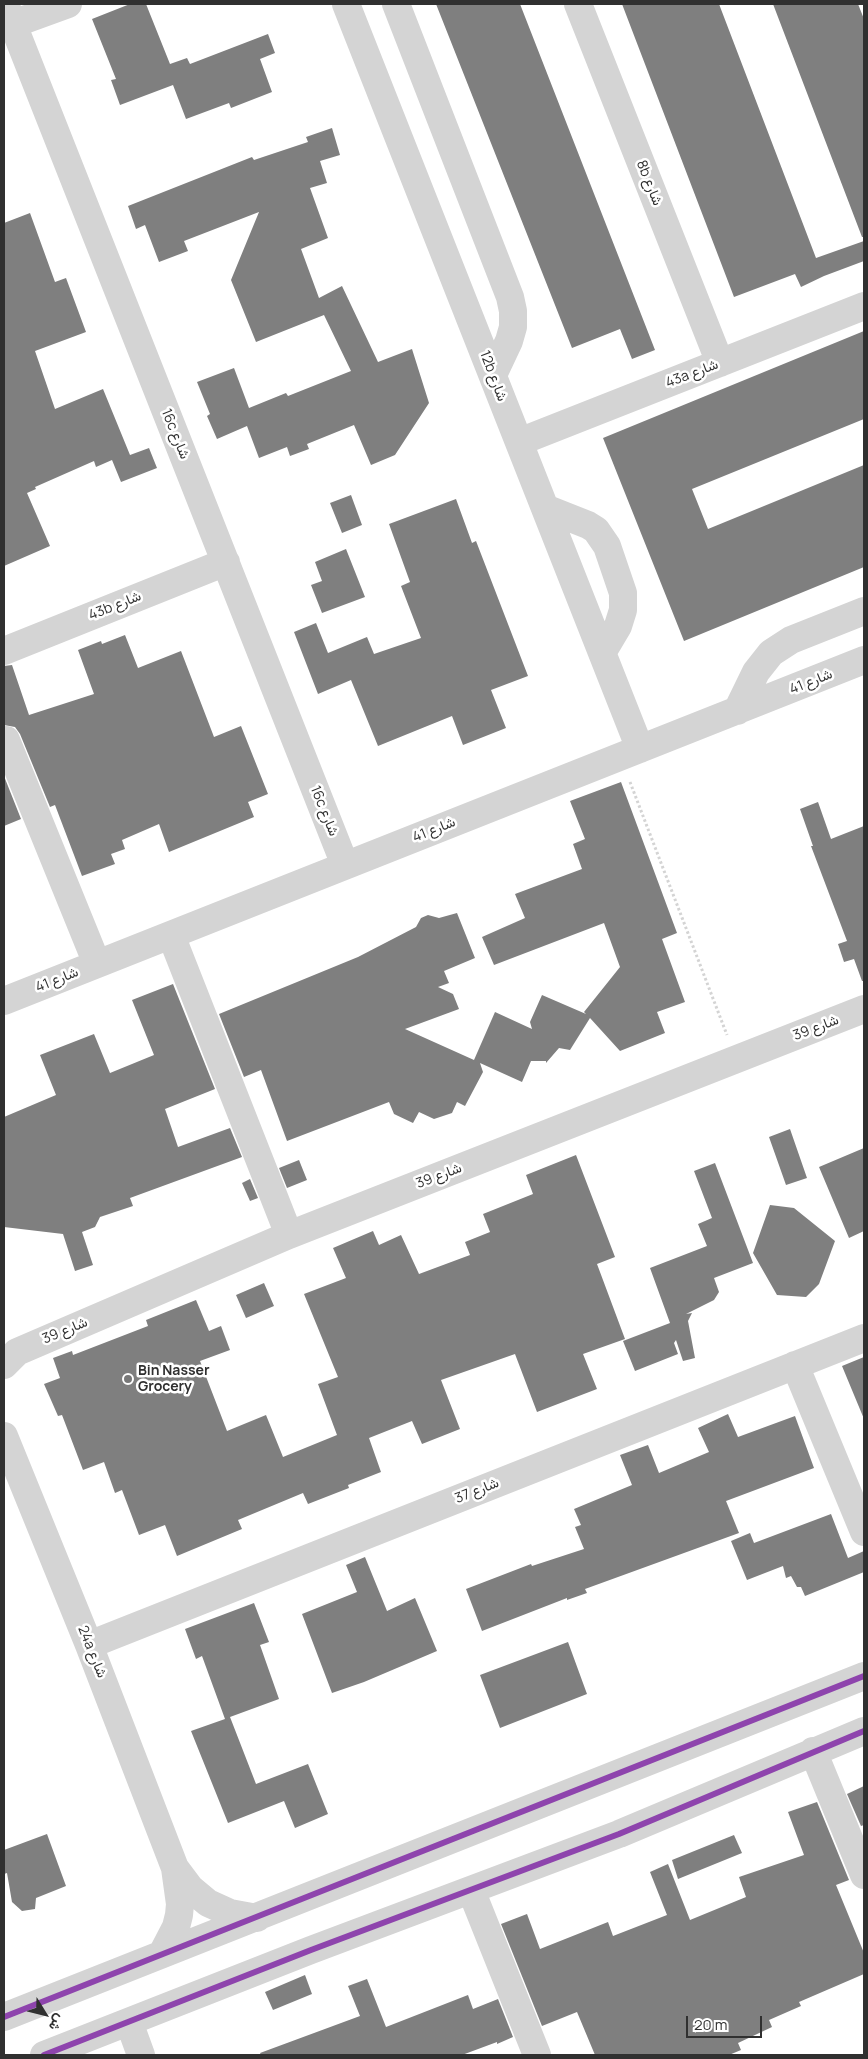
<!DOCTYPE html>
<html>
<head>
<meta charset="utf-8">
<style>
	body { margin:0 }
	#map { position:relative; width:868px; height:2059px; overflow:hidden; background:#fff; font-family:Manrope,Vazirmatn,sans-serif }
	canvas { display:block }
	.frame { position:absolute; inset:0; border:5px solid #303030; pointer-events:none }
	.north { position:absolute; left:20px; top:1989px; width:50px; height:50px; -webkit-text-stroke:4px #fff; paint-order:stroke; rotate:126deg; font-size:14px; font-weight:700; line-height:20px; text-align:center; color:#303030 }
	.north::after { content:''; display:block; margin:auto; width:18px; height:22px; background:#303030; clip-path:polygon(50% 0,100% 100%,50% 72%,0 100%) }
	.scale { position:absolute; left:686px; top:2016px; width:76px; height:22px; box-sizing:border-box; border:2px solid #303030; border-top:0; padding-left:6px; font-size:15px; line-height:18px; white-space:nowrap; color:#303030; -webkit-text-stroke:4px #fff; paint-order:stroke }
</style>
</head>
<body>
<div id="map">
<canvas width="868" height="2059"></canvas>
<div class="frame"></div>
<div class="north">ش</div>
<div class="scale">20 m</div>
</div>
<script>
const c = document.querySelector('canvas').getContext('2d');
c.lineJoin = 'round';
function fillPath(path, color) { c.fillStyle = color; c.fill(path, 'evenodd'); }
const toPath = rows => new Path2D(rows.map(r => 'M' + r).join(''));
function trace(path, color, width, dash) { c.strokeStyle = color; c.lineWidth = width; c.lineCap = dash ? 'butt' : 'round'; c.setLineDash(dash || []); c.stroke(path); }
function write(font, color, halo, rows, align = 'center') {
  c.font = font + ' Manrope,Vazirmatn,sans-serif'; c.lineWidth = 5; c.setLineDash([]); c.textBaseline = 'middle'; c.strokeStyle = halo; c.fillStyle = color; for (const [text, x, y, turn = 0] of rows) {
    c.save(); c.translate(x, y); c.rotate((+turn || 0) * Math.PI / 180); c.textAlign = isNaN(turn) ? turn : align; if (halo) c.strokeText(text, 0, 0); c.fillText(text, 0, 0); c.restore();
  }
}
const building = toPath([
	[130,4,146,4,170,64,187,58,190,64,268,34,275,53,260,59,272,92,231,108,229,103,186,119,173,85,120,105,111,80,116,79,92,19],
	[436,4,520,4,655,350,632,359,620,329,572,348],
	[622,4,719,4,816,258,864,241,864,261,824,276,801,287,795,274,734,297],
	[773,4,858,4,864,19,864,237,862,237],
	[332,128,340,155,320,161,327,183,310,188,328,238,301,249,319,298,342,286,378,362,412,349,429,403,395,455,371,465,354,425,307,444,309,449,290,456,287,447,259,458,247,426,217,439,207,416,210,414,197,382,234,368,249,408,286,393,288,396,351,371,324,315,256,342,231,280,259,212,184,241,188,251,159,262,145,225,136,229,128,206,252,157,254,160,308,142,306,137],
	[30,213,55,282,66,278,86,332,35,351,55,409,103,389,130,455,149,448,157,468,121,482,112,460,96,467,94,461,35,487,36,489,27,493,50,546,4,566,4,223],
	[864,331,864,419,692,489,708,529,864,465,864,567,684,641,603,438],
	[351,495,362,525,342,533,330,503],
	[456,499,472,543,476,541,528,676,491,690,506,728,463,745,452,716,378,746,351,680,318,694,294,632,316,623,328,653,367,637,374,654,421,638,401,586,410,582,389,524],
	[346,549,365,597,322,613,311,585,322,581,315,562],
	[125,635,138,668,181,651,214,737,241,726,268,794,248,802,254,817,169,852,159,824,122,840,125,849,111,854,115,864,82,876,55,805,50,807,20,734,15,727,4,725,4,666,12,665,29,715,94,694,78,650,101,641,102,644],
	[4,776,21,819,4,826],
	[621,782,677,933,662,939,685,1002,657,1012,665,1033,620,1051,590,1018,570,1050,559,1048,546,1063,546,1061,531,1061,522,1082,480,1063,483,1072,465,1106,457,1102,452,1113,434,1119,419,1112,413,1123,394,1114,389,1102,287,1141,261,1070,244,1077,219,1014,358,957,416,927,421,918,428,915,439,918,457,913,475,958,444,971,449,983,438,987,453,994,459,1009,405,1029,474,1060,495,1012,532,1029,530,1022,542,995,586,1014,584,1012,620,967,604,923,494,965,482,937,525,918,515,894,582,869,573,844,585,839,570,801],
	[818,802,831,839,864,826,864,981,862,981,854,959,844,962,838,944,847,941,811,846,813,846,800,809],
	[173,984,215,1089,165,1109,178,1147,230,1128,242,1157,130,1198,133,1206,100,1217,95,1227,82,1232,93,1265,75,1271,63,1234,4,1227,4,1117,56,1095,40,1055,94,1034,110,1073,154,1055,132,1000],
	[790,1129,807,1178,786,1185,769,1137],
	[864,1148,864,1231,849,1238,819,1167],
	[576,1155,615,1257,597,1264,625,1339,583,1354,597,1389,537,1412,515,1354,441,1380,460,1429,422,1444,412,1421,369,1438,381,1472,348,1485,349,1488,308,1504,303,1493,238,1520,242,1529,177,1556,165,1525,139,1535,122,1490,115,1493,104,1462,83,1470,62,1415,58,1416,44,1384,60,1378,53,1358,72,1351,73,1355,148,1326,146,1320,196,1300,209,1331,221,1326,230,1350,200,1361,227,1431,266,1415,283,1457,337,1435,318,1384,338,1377,304,1294,346,1278,333,1248,373,1231,379,1245,401,1235,419,1274,470,1255,465,1242,490,1232,483,1214,533,1194,526,1175],
	[299,1160,307,1180,287,1188,279,1168],
	[715,1163,753,1263,714,1278,719,1292,714,1300,686,1314,692,1313,688,1321,695,1358,683,1361,676,1340,674,1343,678,1354,635,1371,623,1341,670,1323,650,1268,707,1246,698,1224,712,1218,694,1171],
	[250,1179,258,1198,250,1201,242,1183],
	[770,1205,794,1208,835,1241,819,1284,806,1297,777,1295,753,1253],
	[264,1283,274,1306,246,1318,236,1295],
	[864,1357,864,1419,842,1366],
	[728,1414,738,1437,795,1416,814,1468,726,1501,739,1533,585,1589,587,1593,567,1600,567,1598,482,1631,466,1589,531,1564,532,1566,584,1549,575,1527,581,1525,574,1509,632,1485,620,1455,648,1445,659,1473,709,1452,698,1428],
	[831,1514,848,1558,864,1551,864,1572,805,1596,801,1587,797,1587,791,1576,786,1578,783,1566,747,1580,731,1541,750,1533,754,1543],
	[365,1557,387,1611,415,1598,437,1651,364,1682,332,1693,302,1614,357,1592,346,1565],
	[254,1603,269,1642,260,1645,279,1699,230,1717,256,1784,308,1764,328,1814,295,1828,284,1801,228,1823,191,1731,225,1719,202,1656,196,1659,185,1629],
	[568,1642,587,1694,500,1728,480,1675],
	[864,1786,864,1825,861,1826,847,1794],
	[817,1802,849,1880,836,1885,864,1953,864,1974,799,2002,801,2006,769,2020,772,2027,738,2043,741,2050,729,2055,595,2055,577,2012,542,2026,501,1924,527,1914,540,1949,608,1922,613,1936,667,1915,650,1872,668,1864,690,1920,746,1897,739,1877,804,1855,788,1812],
	[47,1834,66,1886,36,1898,35,1909,22,1911,12,1902,7,1873,4,1874,4,1850],
	[734,1835,742,1853,678,1879,672,1860],
	[305,1975,312,1994,273,2010,265,1992],
	[367,1979,386,2027,468,1995,473,2009,498,1999,513,2037,497,2044,497,2042,462,2055,261,2055,260,2053,360,2016,348,1986]
]);
const path = toPath([
	[630,782,727,1035]
]);
const minor = toPath([
	[5,4,345,865],
	[346,4,640,749],
	[396,4,510,297,513,311,513,327,509,341,493,375],
	[578,4,720,363],
	[13,24,68,4],
	[519,442,864,306],
	[545,508,588,525,596,530,607,546,623,593,623,610,618,626,602,653],
	[4,651,226,562],
	[737,711,756,672,771,653,791,640,864,611],
	[6,740,97,964],
	[171,935,289,1235],
	[4,1001,864,660],
	[4,1365,17,1352,289,1235,864,1009],
	[795,1365,864,1532],
	[4,1436,89,1645,175,1868,180,1904,179,1915,176,1927,162,1954],
	[89,1645,864,1338],
	[813,1751,864,1875],
	[175,1868,190,1888,208,1903,230,1913,257,1918],
	[471,1890,537,2055],
	[4,2017,864,1676],
	[129,2022,141,2055],
	[44,2055,311,1950,619,1834,864,1731]
]);
const bus1 = toPath([
	[4,2017,864,1676],
	[44,2055,311,1950,619,1834,864,1731]
]);
const markers = [
	[128,1379,5,"#787878"]
];
const streetNames = [
	["8b شارع",649,183,68],
	["43a شارع",692,374,-21],
	["12b شارع",493,376,69],
	["16c شارع",175,434,68],
	["43b شارع",115,606,-22],
	["شارع 41",811,682,-22],
	["16c شارع",324,811,68],
	["شارع 41",434,830,-22],
	["شارع 41",57,980,-22],
	["شارع 39",816,1028,-21],
	["شارع 39",439,1176,-21],
	["شارع 39",65,1331,-23],
	["شارع 37",477,1491,-22],
	["24a شارع",92,1652,68]
];
const poiNames = [
	["Bin Nasser",138,1371],
	["Grocery",138,1387]
];
fillPath(building, '#7f7f7f');
trace(path, '#d4d4d4', 3, [2.5, 2.5]);
trace(minor, '#d4d4d4', 28);
trace(bus1, '#8e44ad', 6);
for (const [x, y, r, color] of markers) { const dot = new Path2D(); dot.arc(x, y, r, 0, 2 * Math.PI); c.fillStyle = color; c.fill(dot); trace(dot, '#fff', 2); }
write('14px', '#303030', '#fff', streetNames);
write('bold 14px', '#303030', '#fff', poiNames, 'left');
</script>
</body>
</html>
